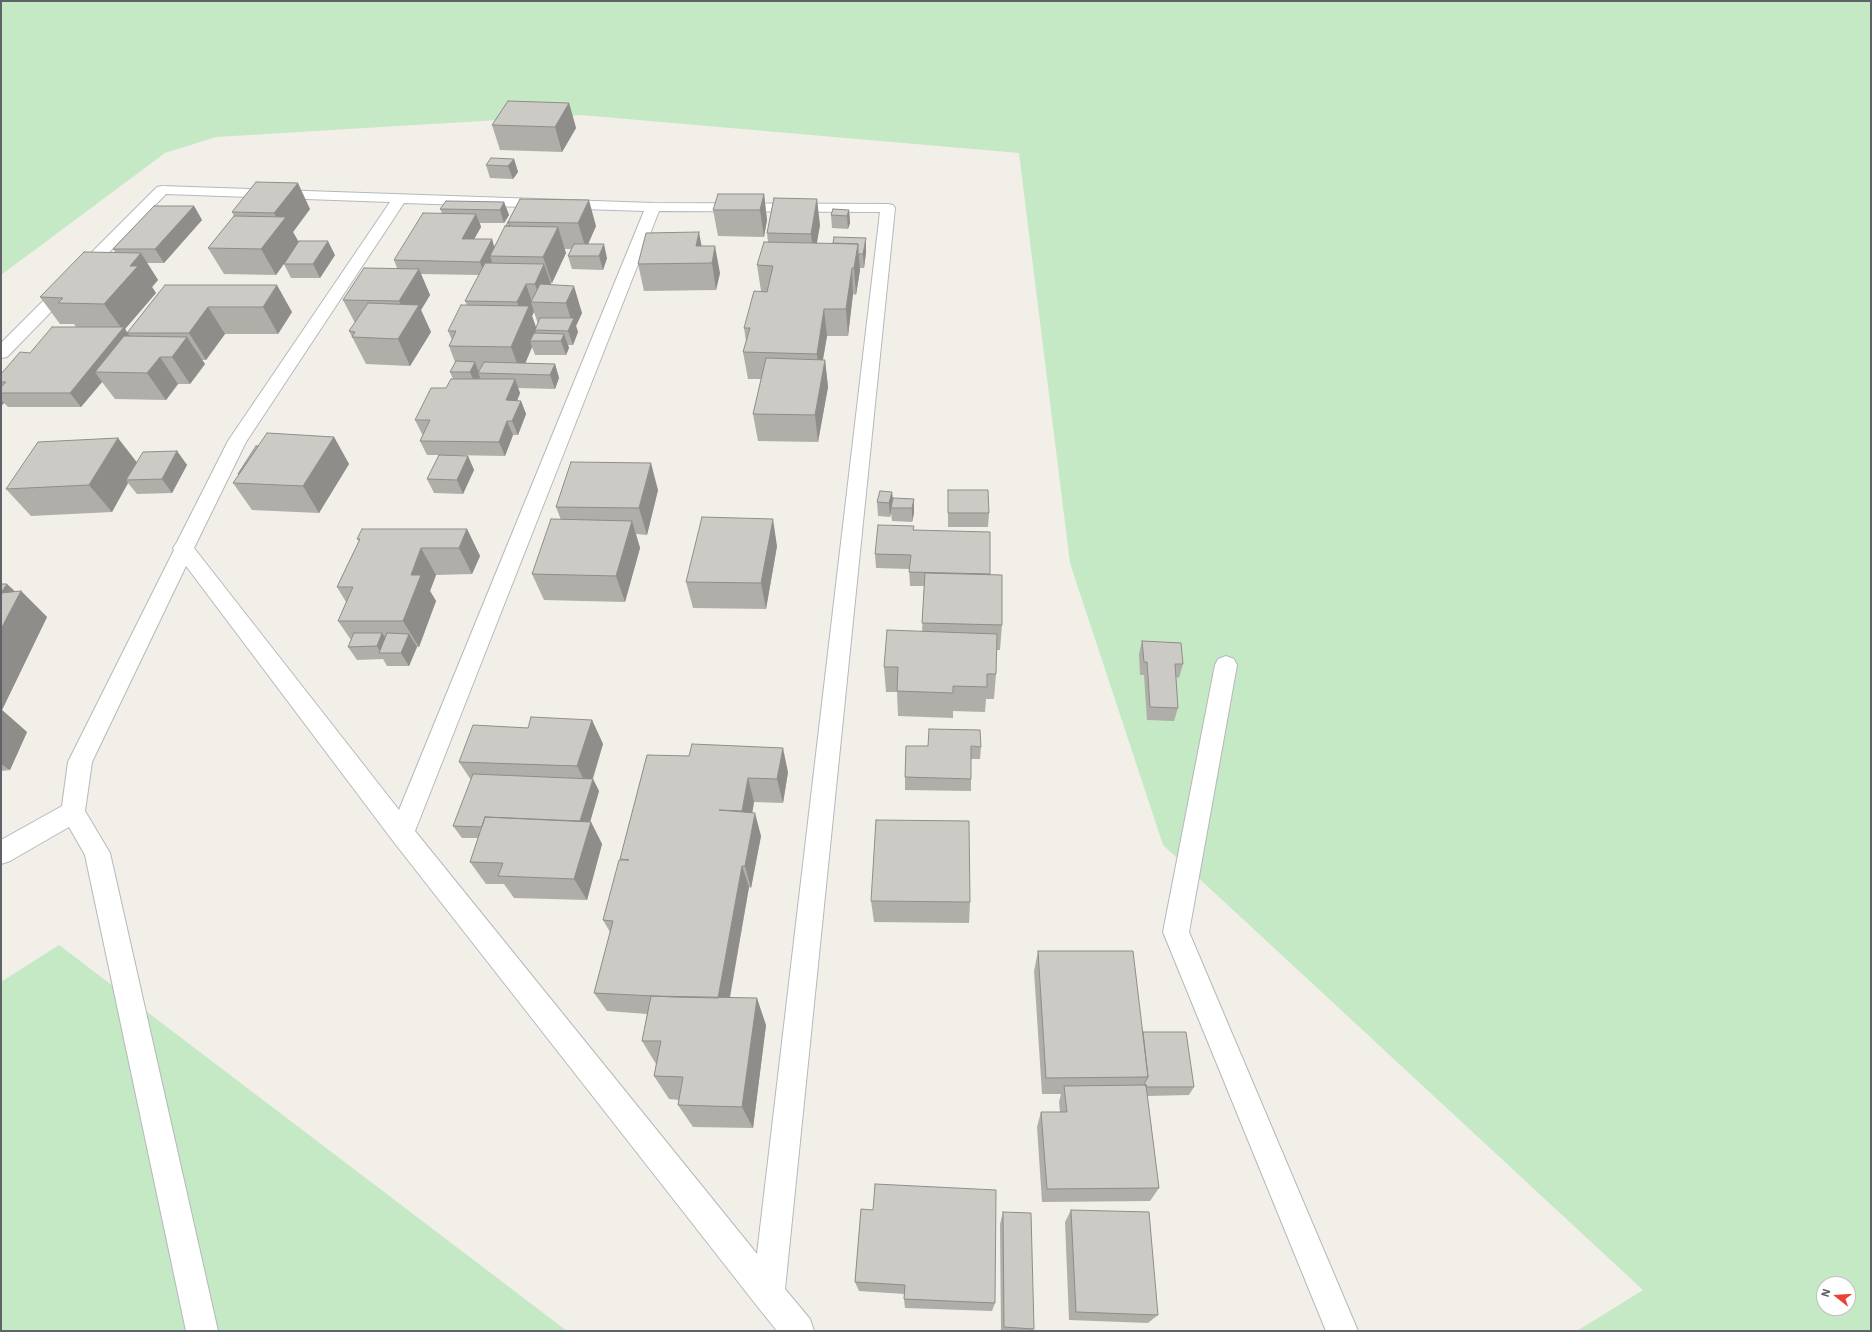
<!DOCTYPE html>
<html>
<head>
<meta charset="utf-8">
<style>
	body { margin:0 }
	#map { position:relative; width:1872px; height:1332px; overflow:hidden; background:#f1efe8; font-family:"IBM Plex Sans",sans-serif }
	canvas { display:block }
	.frame { position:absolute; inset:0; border:2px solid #5f6368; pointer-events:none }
	.north { position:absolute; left:1816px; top:1276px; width:40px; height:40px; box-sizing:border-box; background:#fff; border:1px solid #bfc1c3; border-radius:50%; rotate:287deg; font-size:11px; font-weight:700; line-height:16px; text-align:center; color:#5f6368 }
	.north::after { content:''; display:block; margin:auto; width:14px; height:18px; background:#ea4335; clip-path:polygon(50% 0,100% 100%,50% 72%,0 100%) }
</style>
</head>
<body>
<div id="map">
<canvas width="1872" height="1332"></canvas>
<div class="frame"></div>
<div class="north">N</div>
</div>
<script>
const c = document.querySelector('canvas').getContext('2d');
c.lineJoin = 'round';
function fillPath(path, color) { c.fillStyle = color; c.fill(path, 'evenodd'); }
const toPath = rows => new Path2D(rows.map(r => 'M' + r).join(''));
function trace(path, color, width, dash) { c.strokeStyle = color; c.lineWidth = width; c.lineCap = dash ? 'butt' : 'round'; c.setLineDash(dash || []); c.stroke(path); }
const green = toPath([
	[1,1,1871,1,1871,1331,1577,1331,1643,1290,1163,845,1070,563,1019,153,581,115,216,137,165,153,1,275],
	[1824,1284,1848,1284,1848,1308,1824,1308],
	[59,945,567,1331,1,1331,1,982]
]);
const street = toPath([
	[162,186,653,203,888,204,893,205,895,208,785,1289,810,1319,814,1331,777,1331,757,1306,393,841,186,566,92,762,85,811,110,853,218,1331,186,1331,85,855,69,827,10,861,1,864,1,840,62,806,68,762,174,550,173,548,177,542,228,441,390,202,166,194,7,357,1,358,1,343,157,187,162,186],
	[404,203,644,211,399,810,194,548,246,442,404,203],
	[659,211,880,212,757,1254,415,831,659,211],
	[1226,656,1234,659,1237,665,1189,932,1358,1331,1326,1331,1163,932,1215,665,1218,659,1226,656]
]);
const wall = toPath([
	[569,103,576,128,562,152,500,150,492,125],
	[514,159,518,172,513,179,490,178,486,165],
	[764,194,767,220,764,237,718,236,713,210],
	[520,199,596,226,588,244,607,258,603,270,572,269,568,256,571,249,564,249,566,253,552,283,550,283,551,285,582,313,576,326,578,332,573,345,568,345,569,348,566,355,535,355,532,347,525,363,555,364,559,378,555,389,518,388,520,393,517,401,521,401,526,414,518,435,513,435,505,456,451,455,468,456,474,470,463,494,434,493,427,479,439,455,427,455,420,441,423,434,422,434,415,420,446,388,453,379,450,372,455,362,449,346,452,340,448,331,467,305,465,301,479,275,421,274,430,295,421,310,431,332,410,366,366,364,349,331,355,323,343,300,397,268,394,260,442,213,440,209,504,202,509,215,504,223,480,223,481,227,474,239,492,239,494,247,508,222],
	[534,312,538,324,536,327,532,316],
	[194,206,202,220,164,263,147,263,158,280,152,287,156,293,125,329,127,333,165,285,292,312,278,334,225,334,206,360,202,360,205,364,190,384,178,384,166,400,115,399,102,382,81,407,8,407,4,403,1,406,1,374,30,353,76,327,74,324,60,324,40,297,116,253,113,249],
	[310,209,293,232,299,242,335,255,320,278,291,278,284,264,284,263,276,275,224,274,208,248,234,216,232,212],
	[849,210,850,223,848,229,832,228,831,215],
	[820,225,816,243,866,252,864,268,859,268,860,270,856,295,853,294,848,336,827,336,823,360,825,360,828,387,818,442,758,441,753,414,761,379,748,379,743,352,746,341,744,328,761,291,757,265,768,242,767,233],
	[702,246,720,273,716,290,644,291,638,264],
	[334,437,349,464,319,513,252,510,233,483,239,475,238,474],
	[177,451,187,465,172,493,137,494,128,483,112,512,31,516,6,489,137,462],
	[658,490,647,535,636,534,640,548,625,602,544,600,532,574,561,520,556,507],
	[948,490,989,513,988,527,948,527],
	[892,492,893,499,914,499,914,513,912,522,892,521,891,512,890,517,878,516,877,502],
	[467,529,480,556,472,574,436,575,430,591,436,601,419,647,417,647,409,666,387,666,383,659,357,660,348,647,351,640,338,621,346,602,337,587,359,541,357,539],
	[914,530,990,574,1002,625,1000,650,996,650,996,674,994,699,986,699,985,712,953,711,953,718,898,716,897,692,886,692,884,667,922,632,924,586,910,586,909,569,876,568,875,554],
	[777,546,766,609,693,608,686,582],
	[1,584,15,592,21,591,47,617,2,710,27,732,10,770,1,771],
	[1142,641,1183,664,1179,678,1176,677,1178,708,1174,721,1147,720,1144,675,1140,675,1139,654],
	[592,720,603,744,593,779,599,791,590,822,591,822,602,844,587,900,514,898,504,884,486,884,470,862,478,838,462,838,453,826,471,780,459,762,528,728],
	[906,746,981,747,980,759,971,759,971,791,905,790,905,777],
	[647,755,788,772,783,803,754,802,752,812,761,836,751,888,749,887,730,998,766,1025,753,1128,693,1127,678,1105,679,1100,669,1099,654,1076,656,1064,642,1041,647,1014,607,1011,594,993,610,932,603,920,620,860,620,859],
	[871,901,970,902,969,923,874,922],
	[1038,951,1143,1032,1194,1087,1189,1095,1147,1096,1159,1188,1150,1201,1042,1202,1037,1127,1041,1112,1060,1112,1059,1102,1061,1094,1042,1094,1034,971],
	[861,1209,995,1303,992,1311,905,1308,904,1299,904,1294,859,1291,855,1282],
	[1071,1210,1158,1315,1148,1323,1069,1320,1065,1222],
	[1003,1212,1034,1329,1032,1331,1001,1331,1000,1224]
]);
const shadedWall = toPath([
	[569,103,576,128,562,152,555,127],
	[514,159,518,172,513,179,508,166],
	[298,183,310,209,293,232,299,243,276,275,261,249,280,224,274,213],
	[764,194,767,220,764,237,760,210],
	[817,199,820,225,814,260,811,234],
	[589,200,596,226,586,249,578,223],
	[504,202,509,215,504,223,500,210],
	[194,206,202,220,164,263,155,249],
	[849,210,850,223,848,229,847,216],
	[476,214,481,227,467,252,462,239],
	[558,227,566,253,552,283,543,257],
	[699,232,704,259,696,246],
	[866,238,866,252,864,268,863,254],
	[492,239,496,253,490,256,492,262,485,276,480,262],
	[328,241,335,255,320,278,313,264],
	[604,244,607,258,603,270,599,256],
	[858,244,860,270,856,295,854,268],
	[715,246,720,273,716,290,712,263],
	[141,253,158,280,152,287,156,293,125,329,133,341,95,372,102,382,81,407,70,393,122,329,104,304,130,266],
	[544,264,553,290,541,303,535,284],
	[852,268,853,294,848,336,846,309],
	[419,269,430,295,421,310,431,332,410,366,398,339,409,321,399,301],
	[526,284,532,302,531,302,534,312,532,316,537,330,535,330,537,336,530,341,532,347,521,374,511,347,523,319,517,302],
	[277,285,292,312,278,334,263,307],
	[574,286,582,313,576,326,578,332,573,345,568,331,572,323,566,303],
	[208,307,225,334,206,360,189,333],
	[824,309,827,336,819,381,817,354],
	[564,334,569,348,566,355,561,341],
	[187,337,205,364,190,384,172,357],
	[160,357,178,384,166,400,147,373],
	[825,360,828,387,818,442,815,415],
	[475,362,479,373,478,373,480,377,476,386,470,372],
	[555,364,559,378,555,389,550,375],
	[515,379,520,393,512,414,506,400],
	[1,400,4,403,1,406],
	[521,401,526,414,518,435,512,421],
	[507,421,513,435,505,456,499,442],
	[334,437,349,464,319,513,303,486],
	[118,438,139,465,126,480,128,483,112,512,89,485],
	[177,451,187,465,172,493,162,479],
	[468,456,474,470,463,494,457,480],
	[651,463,658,490,647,535,639,508],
	[892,492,893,505,891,508,891,512,890,517,889,503],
	[914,499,914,513,912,522,912,508],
	[773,519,777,546,766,609,761,583],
	[632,521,640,548,625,602,616,576],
	[467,529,480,556,472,574,459,548],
	[421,548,436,575,430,591,436,601,419,647,403,621,411,575],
	[7,584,19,595,21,591,47,617,2,710,27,732,10,770,1,764,1,593],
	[382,633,391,646,381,653,377,646],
	[409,634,417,647,409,666,401,653],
	[592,720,603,744,589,790,577,766],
	[783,748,788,772,783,803,777,779],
	[748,778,754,802,749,834,742,811],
	[593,779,599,791,584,843,577,831],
	[755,813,761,836,751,888,745,866],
	[591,822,602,844,587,900,574,879],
	[742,866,749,887,726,1018,718,999],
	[757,998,766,1025,753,1128,742,1107]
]);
const building = toPath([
	[508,101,569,103,555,127,492,125,508,101],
	[491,158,514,159,508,166,486,165,491,158],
	[256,182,298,183,274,213,232,212,256,182],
	[718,194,764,194,760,210,713,210,718,194],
	[774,198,817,199,811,234,767,233,774,198],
	[520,199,589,200,578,223,508,222,520,199],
	[446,201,504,202,500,210,440,209,446,201],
	[154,206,194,206,155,249,113,249,154,206],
	[833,209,849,210,847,216,831,215,833,209],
	[423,213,476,214,462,239,492,239,480,262,394,260,423,213],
	[234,216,286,217,261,249,208,248,234,216],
	[508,222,510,226,506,226,508,222],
	[505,226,558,227,543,257,490,256,505,226],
	[699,232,696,246,715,246,712,263,638,264,646,233,699,232],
	[834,237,866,238,863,254,858,254,858,244,833,243,834,237],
	[299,241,328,241,313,264,284,264,299,241],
	[764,242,858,244,854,268,852,268,846,309,824,309,817,354,743,352,750,328,744,328,754,291,767,292,773,266,757,265,764,242],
	[574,244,604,244,599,256,568,256,574,244],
	[84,252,141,253,130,266,138,266,104,304,58,303,63,298,40,297,84,252],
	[485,263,544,264,535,284,526,284,517,302,465,301,485,263],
	[364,268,419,269,399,301,343,300,364,268],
	[540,284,574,286,566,303,531,302,540,284],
	[165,285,277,285,263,307,208,307,189,333,127,333,165,285],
	[368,303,419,305,398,339,352,337,355,332,349,331,368,303],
	[461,305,529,306,511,347,449,346,456,331,448,331,461,305],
	[540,318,574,318,568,331,535,330,540,318],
	[52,327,124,327,70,393,1,393,1,387,6,382,1,382,1,374,20,352,30,353,52,327],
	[534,333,564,334,561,341,530,341,534,333],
	[124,336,187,337,172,357,160,357,147,373,95,372,124,336],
	[766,358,825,360,815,415,753,414,766,358],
	[456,361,475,362,470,372,450,372,456,361],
	[484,362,555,364,550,375,478,373,484,362],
	[451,379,515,379,506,400,521,401,512,421,507,421,499,442,420,441,430,420,415,420,431,388,446,388,451,379],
	[267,433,334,437,303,486,233,483,267,433],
	[118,438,89,485,6,489,38,442,118,438],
	[256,446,258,446,239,474,238,474,256,446],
	[177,451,162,479,126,480,143,452,177,451],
	[439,455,468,456,457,480,427,479,439,455],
	[571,462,651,463,639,508,556,507,571,462],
	[948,490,988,490,989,513,948,513,948,490],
	[880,491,892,492,889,503,877,502,880,491],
	[893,498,914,499,912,508,891,508,893,498],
	[702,517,773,519,761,583,686,582,702,517],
	[551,519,632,521,616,576,532,574,551,519],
	[878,525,914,526,913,530,990,532,990,574,909,572,911,555,875,554,878,525],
	[362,529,467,529,459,548,421,548,411,575,421,575,403,621,338,621,353,587,337,587,360,539,357,539,362,529],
	[925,573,1002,575,1002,625,922,623,925,573],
	[1,584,7,584,1,593,1,584],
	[21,591,1,629,1,593,21,591],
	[887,630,997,634,996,674,987,674,987,687,953,686,953,693,897,691,898,667,884,667,887,630],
	[354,633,382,633,377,646,348,647,354,633],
	[387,633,409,634,401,653,379,653,387,633],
	[1142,641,1181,643,1183,664,1175,664,1178,708,1150,707,1147,662,1144,662,1142,641],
	[531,717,592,720,577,766,459,762,473,725,528,728,531,717],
	[929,729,980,730,981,747,971,746,971,779,905,777,906,746,928,746,929,729],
	[692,744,783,748,777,779,748,778,742,811,719,810,755,813,745,866,742,866,718,998,673,997,594,993,613,921,603,920,619,860,629,860,620,859,647,755,689,756,692,744],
	[473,774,593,779,580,821,485,817,482,827,453,826,473,774],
	[485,817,591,822,574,879,498,876,503,863,470,862,485,817],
	[876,820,969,821,970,902,871,901,876,820],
	[1038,951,1133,951,1148,1077,1046,1078,1038,951],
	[651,996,757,998,742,1107,678,1105,683,1077,654,1076,661,1041,642,1041,651,996],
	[1143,1032,1186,1032,1194,1087,1146,1087,1146,1085,1144,1085,1144,1084,1148,1077,1143,1032],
	[1146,1085,1159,1188,1047,1189,1041,1112,1067,1112,1064,1086,1146,1085],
	[875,1184,996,1190,995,1303,904,1299,905,1285,855,1282,861,1209,873,1210,875,1184],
	[1071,1210,1149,1212,1158,1315,1076,1312,1071,1210],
	[1003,1212,1031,1213,1034,1329,1004,1327,1003,1212]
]);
fillPath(green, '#c5e8c5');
trace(street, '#b5b8bc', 2);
fillPath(street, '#fff');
fillPath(wall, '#afaea9');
fillPath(shadedWall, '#8f8d8a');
fillPath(building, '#cccac5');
trace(building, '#8f8d8a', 1);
</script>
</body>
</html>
